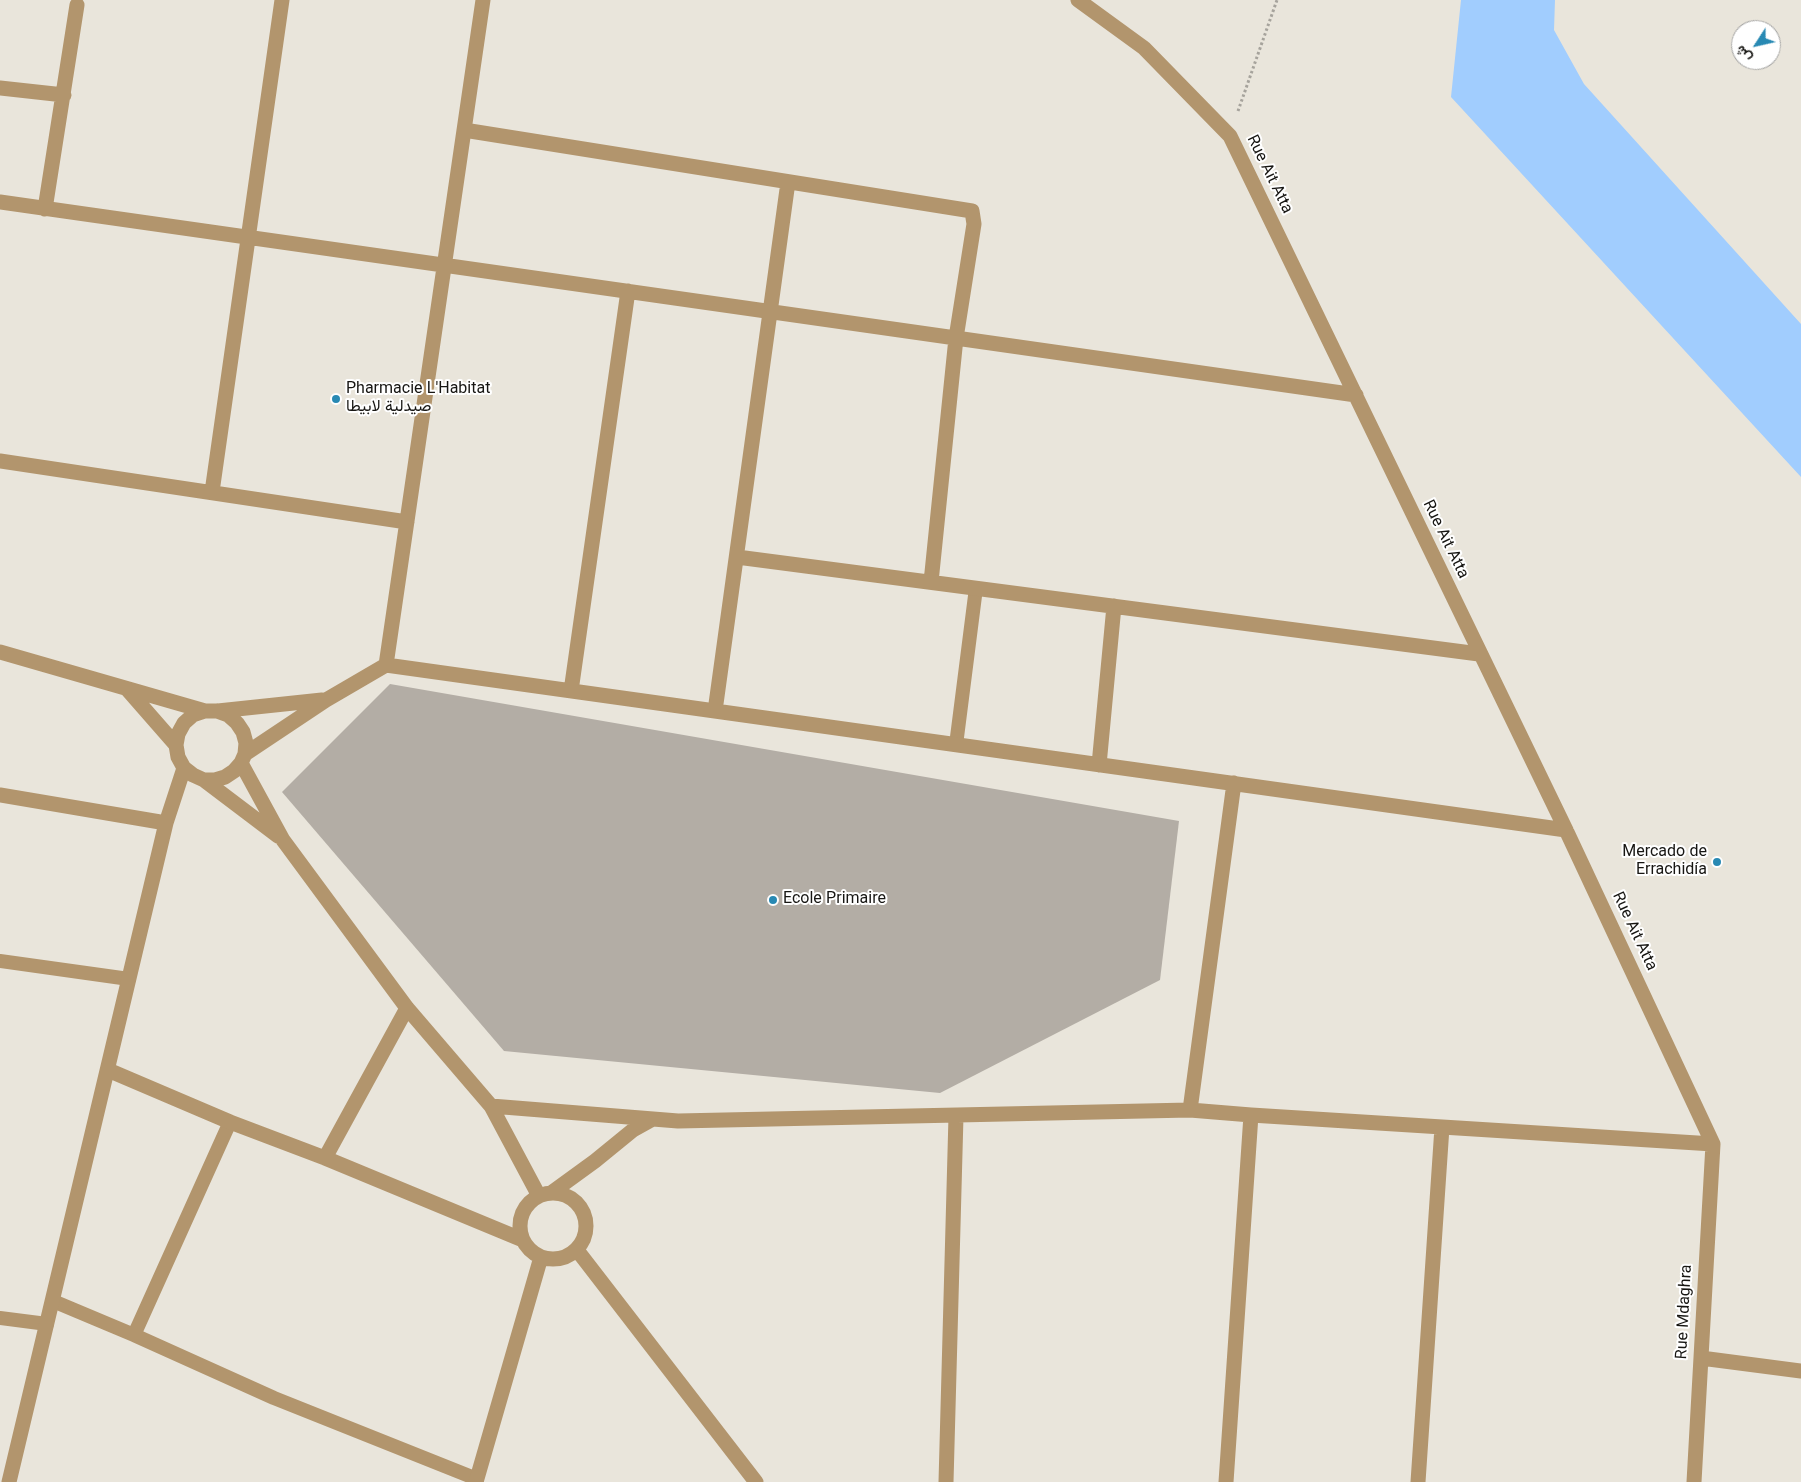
<!DOCTYPE html>
<html>
<head>
<meta charset="utf-8">
<style>
	body { margin:0 }
	#map { position:relative; width:1801px; height:1482px; overflow:hidden; background:#e9e5db; font-family:Georgia,Vazirmatn,serif }
	canvas { display:block }
	.north { position:absolute; left:1731px; top:20px; width:50px; height:50px; box-sizing:border-box; background:#fff; border:1px solid #a2a2a1; border-radius:50%; rotate:235deg; font-size:14px; font-weight:700; line-height:20px; text-align:center; color:#171613 }
	.north::after { content:''; display:block; margin:auto; width:18px; height:22px; background:#2889b3; clip-path:polygon(50% 0,100% 100%,50% 72%,0 100%) }
</style>
</head>
<body>
<div id="map">
<canvas width="1801" height="1482"></canvas>
<div class="north">ش</div>
</div>
<script>
const c = document.querySelector('canvas').getContext('2d');
c.lineJoin = 'round';
function fillPath(path, color) { c.fillStyle = color; c.fill(path, 'evenodd'); }
const toPath = rows => new Path2D(rows.map(r => 'M' + r).join(''));
function trace(path, color, width, dash) { c.strokeStyle = color; c.lineWidth = width; c.lineCap = dash ? 'butt' : 'round'; c.setLineDash(dash || []); c.stroke(path); }
function write(font, color, halo, rows, align = 'center') {
  c.font = font + ' Georgia,Vazirmatn,serif'; c.lineWidth = 4; c.setLineDash([]); c.textBaseline = 'middle'; c.strokeStyle = halo; c.fillStyle = color; for (const [text, x, y, turn = 0] of rows) {
    c.save(); c.translate(x, y); c.rotate((+turn || 0) * Math.PI / 180); c.textAlign = isNaN(turn) ? turn : align; if (halo) c.strokeText(text, 0, 0); c.fillText(text, 0, 0); c.restore();
  }
}
const water = toPath([
	[1461,0,1555,0,1554,30,1584,84,1801,324,1801,477,1451,97]
]);
const building = toPath([
	[390,684,1179,821,1160,980,940,1093,504,1051,282,792]
]);
const path = toPath([
	[1238,111,1277,0]
]);
const lane = toPath([
	[956,745,976,588],
	[0,961,129,979],
	[53,1301,134,1335,274,1398,477,1479],
	[0,1318,47,1324],
	[134,1335,230,1122]
]);
const street = toPath([
	[1078,0,1144,48,1230,136,1566,830,1713,1144,1694,1482],
	[0,88,64,95],
	[464,130,972,211,974,224,956,338,931,582],
	[0,202,1356,395],
	[45,209,77,5],
	[0,461,407,522],
	[212,492,282,0],
	[737,557,1479,654],
	[0,652,205,711,217,711,228,715,237,723,243,732,246,743,245,754,241,763,234,771,225,777,215,780,204,780,193,775,184,768,178,757,176,745,178,734,184,723,193,715,205,711],
	[386,665,483,0],
	[127,689,176,745],
	[571,691,628,291],
	[218,711,322,700],
	[715,711,788,182],
	[245,754,326,700,386,665,1566,830],
	[241,763,283,840,407,1008,491,1106,539,1196],
	[1099,765,1114,606],
	[204,780,278,836],
	[0,795,166,823,184,768],
	[108,1070,230,1122,325,1158,523,1240],
	[491,1106,678,1121,1190,1110,1251,1115,1713,1144],
	[1190,1110,1234,783],
	[325,1158,407,1008],
	'520 1226a33 33 0 1 1 66 0a33 33 0 1 1-66 0Z',
	[551,1193,595,1161,633,1130,651,1120],
	[577,1250,756,1482],
	[1701,1358,1801,1371],
	[9,1482,166,823],
	[476,1482,541,1257],
	[946,1482,956,1116],
	[1226,1482,1251,1115],
	[1418,1482,1442,1127]
]);
const markers = [
	[336,399,5,"#2889b3"],
	[1717,862,5,"#2889b3"],
	[773,900,5,"#2889b3"]
];
const streetNames = [
	["Rue Ait Atta",1268,175,64],
	["Rue Ait Atta",1444,540,64],
	["Rue Ait Atta",1633,932,65],
	["Rue Mdaghra",1686,1312,-87]
];
const poiNames = [
	["Pharmacie L'Habitat",346,390],
	["صيدلية لابيطا",346,408],
	["Mercado de",1707,853,"right"],
	["Errachidía",1707,871,"right"],
	["Ecole Primaire",783,900]
];
fillPath(water, '#a1cdfe');
fillPath(building, '#b3ada5');
trace(path, '#a6a39c', 3, [2.5, 2.5]);
trace(lane, '#b2956d', 14);
trace(street, '#b2956d', 15);
for (const [x, y, r, color] of markers) { const dot = new Path2D(); dot.arc(x, y, r, 0, 2 * Math.PI); c.fillStyle = color; c.fill(dot); trace(dot, '#fff', 2); }
write('16px', '#171613', '#fff', streetNames);
write('16px', '#171613', '#fff', poiNames, 'left');
</script>
</body>
</html>
